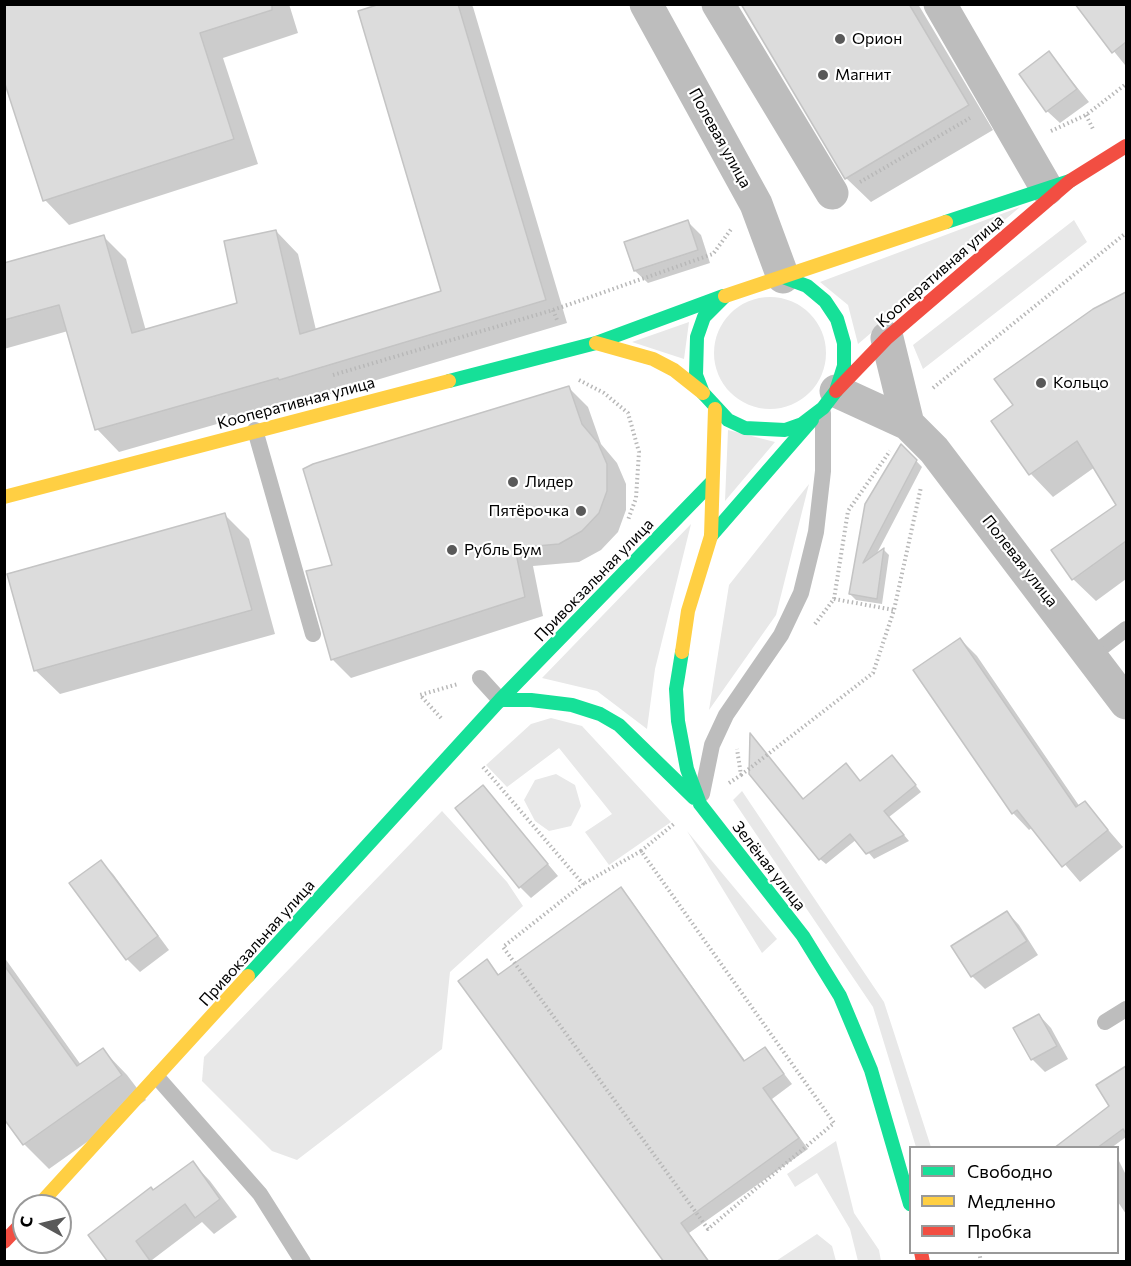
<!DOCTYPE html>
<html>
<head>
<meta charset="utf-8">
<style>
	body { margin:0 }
	#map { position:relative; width:1131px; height:1266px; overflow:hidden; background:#fff; font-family:Commissioner,sans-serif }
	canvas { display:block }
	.frame { position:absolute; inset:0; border:6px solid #000; pointer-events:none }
	.legend { position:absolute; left:909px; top:1146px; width:210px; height:108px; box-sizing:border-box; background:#fff; border:2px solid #999; margin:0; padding:8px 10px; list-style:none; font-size:18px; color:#000 }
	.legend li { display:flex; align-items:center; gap:12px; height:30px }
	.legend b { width:30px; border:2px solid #999 }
	.north { position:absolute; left:12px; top:1194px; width:60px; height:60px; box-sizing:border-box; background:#fff; border:2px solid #999; border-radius:50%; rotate:278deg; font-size:16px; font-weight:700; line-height:24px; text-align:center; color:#000 }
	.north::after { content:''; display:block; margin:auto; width:21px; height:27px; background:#595959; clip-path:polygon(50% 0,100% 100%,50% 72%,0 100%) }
</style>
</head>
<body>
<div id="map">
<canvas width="1131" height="1266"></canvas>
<div class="frame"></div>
<ul class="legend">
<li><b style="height:8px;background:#16e098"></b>Свободно</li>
<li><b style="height:8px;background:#ffcf43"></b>Медленно</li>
<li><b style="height:8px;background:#f24e42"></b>Пробка</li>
</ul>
<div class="north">С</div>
</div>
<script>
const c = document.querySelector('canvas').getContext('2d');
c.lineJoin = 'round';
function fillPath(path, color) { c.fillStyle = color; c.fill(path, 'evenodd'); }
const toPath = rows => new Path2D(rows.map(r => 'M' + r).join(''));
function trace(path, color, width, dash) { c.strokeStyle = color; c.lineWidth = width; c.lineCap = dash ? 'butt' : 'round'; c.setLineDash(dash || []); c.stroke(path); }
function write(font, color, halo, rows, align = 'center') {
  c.font = font + ' Commissioner,sans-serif'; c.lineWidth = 4.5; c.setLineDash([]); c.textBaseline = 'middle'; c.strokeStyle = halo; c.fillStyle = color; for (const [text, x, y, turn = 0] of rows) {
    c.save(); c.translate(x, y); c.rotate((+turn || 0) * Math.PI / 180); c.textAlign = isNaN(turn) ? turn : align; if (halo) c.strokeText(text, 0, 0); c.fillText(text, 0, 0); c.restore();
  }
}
const green = toPath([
	[1020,207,858,344,848,305,820,282],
	[1074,220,1087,242,923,369,913,345],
	'714 353a56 56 0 1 1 112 0a56 56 0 1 1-112 0Z',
	[689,322,684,359,632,342],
	[728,430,775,442,725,501],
	[809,484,776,615,709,710,729,585],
	[691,524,655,669,647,729,597,691,542,678],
	[551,718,582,726,671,822,609,865,585,832,612,814,559,748,507,787,486,765,531,724],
	[556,774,575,785,581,806,571,826,549,831,535,821,524,800,535,780],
	[742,791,884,1002,931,1147,916,1147,873,1007,733,800],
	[442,811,507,882,523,906,450,972,442,1049,297,1160,272,1151,202,1081,204,1057],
	[687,831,777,939,762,953],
	[836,1141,854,1213,879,1250,881,1261,858,1261,850,1229,817,1173,795,1187,787,1174],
	[817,1234,832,1246,836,1261,776,1261]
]);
const shadow = toPath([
	[4,4,289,4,298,33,223,58,258,164,69,225,45,200],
	[385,4,471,4,473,7,567,323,303,402,301,400,119,452,97,429,68,331,4,349,4,265,103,236,126,259,146,331,239,304,276,231,298,254,316,330,443,292],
	[743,4,918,4,993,130,871,202,846,178],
	[1092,4,1126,4,1125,65,1082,12],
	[1049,53,1089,102,1060,123,1047,111],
	[688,222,701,235,710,263,648,283,635,271],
	[1126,294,1126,360,1112,370,1126,394,1126,579,1096,601,1073,579,1118,505,1095,467,1053,497,1031,474,993,421,1015,405,1094,310],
	[569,388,588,407,601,444,617,463,626,484,626,510,618,532,601,550,579,562,533,566,543,616,351,678,332,659,334,567],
	[902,446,922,467,876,555,884,550,889,555,882,604,856,600,850,594],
	[224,514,249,539,275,634,60,694,35,670],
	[960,639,977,656,1080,807,1085,803,1123,847,1080,882,1033,827,1029,830,1013,813],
	[898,763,921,792,889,817,909,841,874,859,857,839,826,864,820,859,803,800,861,782],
	[483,787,558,876,531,898,520,887],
	[101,862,113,874,169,950,140,972,127,959],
	[621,889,630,899,746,1062,765,1049,792,1084,772,1099,808,1149,689,1233,710,1262,666,1262,486,961,499,975],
	[1007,912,1019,925,1038,955,985,989,972,976],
	[4,957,81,1065,103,1050,127,1075,146,1100,49,1169,24,1144,4,1116],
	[1039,1015,1051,1028,1068,1059,1045,1072,1032,1059],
	[1126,1068,1126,1137,1111,1148,1057,1148,1111,1106,1098,1086],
	[1118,1159,1126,1175,1126,1214,1118,1202],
	[193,1163,210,1181,237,1217,214,1234,202,1222,152,1260,154,1262,110,1262,154,1192]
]);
const building = toPath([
	[4,4,272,4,272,10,200,33,234,139,43,201,4,81,4,4],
	[380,4,458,4,546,300,279,380,278,378,95,430,59,305,4,320,4,263,104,235,132,333,237,303,224,241,276,230,300,334,441,291,358,11,380,4],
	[741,4,909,4,969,105,845,179,741,4],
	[1075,4,1126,4,1126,42,1112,53,1075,4],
	[1049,51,1077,89,1046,112,1019,74,1049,51],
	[688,220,698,250,634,271,624,242,688,220],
	[1126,292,1126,541,1072,580,1051,550,1116,505,1077,441,1029,475,991,421,1013,405,994,379,1093,309,1126,292],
	[569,386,582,424,598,443,607,464,607,491,599,513,582,531,559,544,515,548,525,597,331,660,306,571,332,565,303,469,313,464,569,386],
	[901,444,917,460,863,563,884,548,877,599,849,594,865,504,901,444],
	[225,513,252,610,34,671,7,574,225,513],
	[960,638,1076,807,1085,801,1108,830,1062,867,1017,810,1012,814,913,670,960,638],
	[750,733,803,799,846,763,860,781,892,755,916,785,884,811,904,835,866,854,850,834,819,860,749,774,750,733],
	[483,785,548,864,519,888,455,808,483,785],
	[101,860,158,936,126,960,69,883,101,860],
	[621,887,744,1061,765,1047,784,1074,763,1088,799,1138,681,1223,709,1262,664,1262,458,981,487,959,498,975,621,887],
	[1007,911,1027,941,971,977,951,946,1007,911],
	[4,965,77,1066,103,1048,122,1075,23,1145,4,1119,4,965],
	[1039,1014,1057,1046,1031,1060,1013,1028,1039,1014],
	[1126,1066,1126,1134,1123,1129,1097,1148,1054,1148,1109,1106,1096,1085,1126,1066],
	[193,1161,220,1199,195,1218,185,1204,136,1241,151,1262,108,1262,88,1235,151,1187,153,1190,193,1161]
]);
const path = toPath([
	[1086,115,1093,129],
	[1051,131,1086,115,1126,84],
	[860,182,970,118],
	[553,310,557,320],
	[333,375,553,310,713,254,732,228],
	[579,380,604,393,628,413,639,452,636,498,628,520],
	[933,388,1126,233],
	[834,599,894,610],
	[815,624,834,599,848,511,890,451],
	[441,718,420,695,458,684],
	[483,767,583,884,503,947,708,1229,834,1123,641,851,583,884],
	[741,775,873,673,894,610,921,487],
	[729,783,741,775,737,749],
	[641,851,675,823],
	[979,1252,981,1262]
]);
const lane = toPath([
	[255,430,313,634],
	[1092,655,1126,629],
	[480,678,500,700],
	[702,794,712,745,726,715,781,635,801,593,816,532,823,471,823,413],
	[1105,1022,1126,1009],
	[157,1077,260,1194,303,1262]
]);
const street = toPath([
	[646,4,756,204,783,277],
	[718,4,832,193],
	[940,4,1047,189],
	[836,391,908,424,887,338],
	[908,424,934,450,1126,703]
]);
const fast = toPath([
	[946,222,1070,181],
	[725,296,704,317,697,337,696,375,703,393,728,420,745,428,785,430,802,424,823,408,836,391,844,366,844,343,837,319,825,301,807,286,783,277],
	[449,381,596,343,723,296],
	[711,536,812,420],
	[682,652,676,689,678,721,687,769,700,804,803,936,840,996,871,1070,910,1204],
	[500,700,531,700,572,705,600,714,619,725,694,798],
	[248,976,500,700,712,482]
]);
const slow = toPath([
	[725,296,946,222],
	[596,343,653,359,674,370,703,393],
	[4,497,449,381],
	[682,652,688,611,711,536,715,409],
	[38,1206,248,976]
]);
const jam = toPath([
	[836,391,887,338,1070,181,1126,146],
	[4,1242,24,1221],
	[921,1252,923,1262]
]);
const markers = [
	[840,39,6,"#595959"],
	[823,75,6,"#595959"],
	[1041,383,6,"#595959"],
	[513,482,6,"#595959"],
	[581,511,6,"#595959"],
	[452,550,6,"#595959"]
];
const poiNames = [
	["Орион",852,39],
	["Магнит",835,75],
	["Кольцо",1053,383],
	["Лидер",525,482],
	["Пятёрочка",569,511,"right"],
	["Рубль Бум",464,550]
];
const streetNames = [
	["Полевая улица",720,138,61],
	["Кооперативная улица",940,271,-41],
	["Кооперативная улица",296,403,-15],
	["Полевая улица",1020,561,52],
	["Привокзальная улица",594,580,-46],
	["Зелёная улица",769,866,52],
	["Привокзальная улица",257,943,-48]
];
fillPath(green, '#e8e8e8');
fillPath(shadow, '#0003');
fillPath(building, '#dcdcdc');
trace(building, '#c4c4c4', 1.5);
trace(path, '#b8b8b8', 4, [1.5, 3]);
trace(lane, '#bdbdbd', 16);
trace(street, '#bdbdbd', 33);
trace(fast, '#16e098', 14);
trace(slow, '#ffcf43', 14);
trace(jam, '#f24e42', 14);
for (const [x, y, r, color] of markers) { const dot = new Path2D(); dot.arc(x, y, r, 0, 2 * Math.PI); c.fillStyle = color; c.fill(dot); trace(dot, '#fff', 2); }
write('16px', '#000', '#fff', poiNames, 'left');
write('16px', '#000', '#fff', streetNames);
</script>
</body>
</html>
